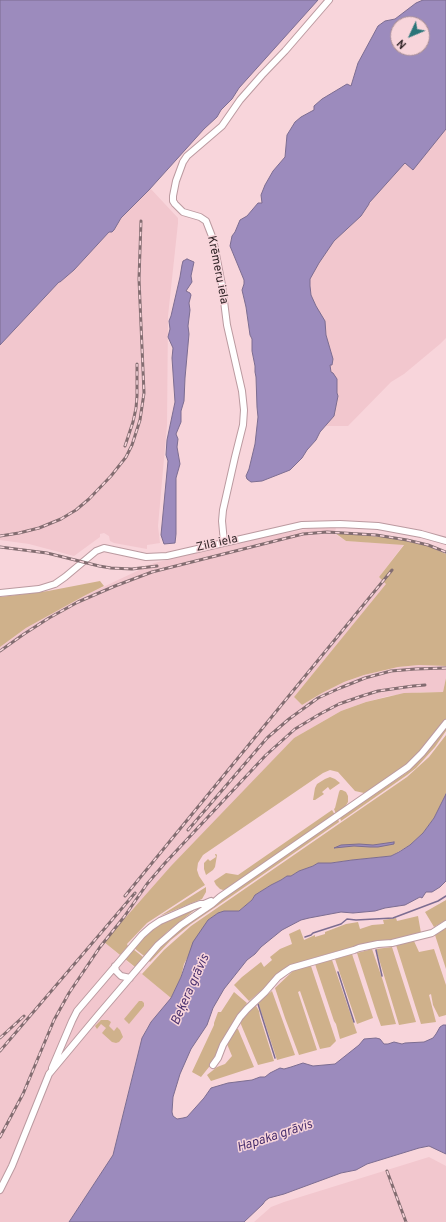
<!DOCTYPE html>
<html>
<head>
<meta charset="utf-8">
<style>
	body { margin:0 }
	#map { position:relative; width:446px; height:1222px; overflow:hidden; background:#f8d5db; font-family:Overpass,sans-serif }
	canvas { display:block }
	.north { position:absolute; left:390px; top:16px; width:40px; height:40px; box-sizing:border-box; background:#f8d5db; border:1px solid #a98f94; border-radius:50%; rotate:226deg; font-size:11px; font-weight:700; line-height:16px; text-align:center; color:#332629 }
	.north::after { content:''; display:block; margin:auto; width:14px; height:18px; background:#2b7579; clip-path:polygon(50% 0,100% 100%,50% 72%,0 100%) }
</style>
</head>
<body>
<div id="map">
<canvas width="446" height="1222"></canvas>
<div class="north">N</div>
</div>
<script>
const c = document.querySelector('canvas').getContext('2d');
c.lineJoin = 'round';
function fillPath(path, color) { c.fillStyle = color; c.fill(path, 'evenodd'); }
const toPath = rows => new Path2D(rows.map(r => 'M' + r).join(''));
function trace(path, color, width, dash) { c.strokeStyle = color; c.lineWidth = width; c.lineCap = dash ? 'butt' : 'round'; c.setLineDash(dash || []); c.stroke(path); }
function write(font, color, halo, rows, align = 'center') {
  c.font = font + ' Overpass,sans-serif'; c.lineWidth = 3; c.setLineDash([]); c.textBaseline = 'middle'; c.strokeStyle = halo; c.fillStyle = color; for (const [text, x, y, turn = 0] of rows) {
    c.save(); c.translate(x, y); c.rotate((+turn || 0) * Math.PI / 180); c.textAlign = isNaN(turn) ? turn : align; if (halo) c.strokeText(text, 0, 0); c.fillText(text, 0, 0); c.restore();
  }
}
const built = toPath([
	[446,36,446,338,440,344,404,374,391,382,348,426,325,426,264,260],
	[150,188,178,218,178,223,168,316,167,425,158,526,160,543,147,545,147,549,114,543,110,541,109,536,104,533,100,534,100,537,74,556,29,544,0,540,0,345,59,282,60,282,74,270,109,232,112,232,121,218],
	[336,527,335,534,346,541,404,544,379,577,387,584,294,697,302,705,322,693,344,682,364,675,398,667,419,665,446,666,446,678,443,692,421,692,388,696,366,702,341,711,294,738,104,942,171,998,146,1029,139,1049,113,1155,69,1222,0,1222,0,647,26,628,84,596,154,563,269,536,308,529],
	[429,1157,446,1166,446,1222,254,1222,271,1207,284,1202]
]);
const green = toPath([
	[335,533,393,538,428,546,446,554,446,666,419,665,398,667,364,675,344,682,322,693,302,705,294,697,386,584,379,577,404,545,346,541],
	[100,581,104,586,84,596,26,628,0,647,0,597,48,591],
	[446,678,446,719,420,752,400,770,370,791,364,793,355,791,338,772,330,770,323,773,203,855,198,863,197,870,199,876,205,885,147,923,127,944,128,946,120,955,104,942,171,866,294,738,341,711,366,702,404,693,443,692],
	[446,728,446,731,435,747,416,768,407,775,341,821,340,818,406,773,414,766,423,756],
	[446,735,446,794,434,818,423,833,410,845,391,856,352,860,331,863,318,863,313,866,299,871,291,876,287,876,281,880,271,885,255,895,252,900,239,911,218,913,208,920,184,964,181,977,171,998,142,974,164,950,191,926,407,777,429,757],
	[330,777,335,779,340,783,330,790,328,787,322,792,324,794,315,800,313,800,315,788,317,784,325,779],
	[340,790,342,790,346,792,348,796,348,802,345,807,336,814,334,809,335,808,339,792],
	[332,810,335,815,227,889,223,890,220,889,216,885,214,881,226,873,238,875],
	[338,819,339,822,191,924,171,940,150,962,148,960,170,938,196,917],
	[215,854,216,854,217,855,215,867,213,870,206,875,204,869,204,863,208,859,210,861,216,857],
	[206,887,206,892,202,899,160,916],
	[446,900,446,920,434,927,425,912],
	[197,908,167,932,144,956,134,948,152,929,167,920],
	[418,916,421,933,387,941,363,944,310,959,290,966,249,1001,234,985,242,977,261,962,264,967,272,960,270,957,280,949,292,944,289,934,300,929,304,940,315,935,315,937,325,934,325,932,346,924,358,922,360,929,372,925,384,924,383,920,396,918,397,921],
	[446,928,446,969,435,935],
	[414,941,419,952,434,949,446,985,446,1015,439,1017,433,1005,431,994,429,995,436,1022,421,1024,396,945],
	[392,947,416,1022,399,1025,376,949],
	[133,949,143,957,135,967,125,959],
	[372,949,383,981,396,1024,381,1026,377,1015,357,953],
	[352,954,373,1018,357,1024,335,959],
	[332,960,357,1033,340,1039,336,1024,334,1021,315,964],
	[311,966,336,1041,330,1047,320,1049,300,991,298,992,317,1050,299,1055,285,1018,275,988,294,970],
	[272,991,295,1055,277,1060,258,1002],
	[234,992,247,1003,235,1021,213,1062,201,1077,192,1072,214,1025,214,1023,218,1012,221,1012],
	[139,1001,142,1001,144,1003,144,1006,129,1024,124,1019],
	[255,1004,259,1011,260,1017,274,1061,258,1065,240,1022,247,1011],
	[101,1020,108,1020,111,1022,109,1026,114,1031,117,1027,120,1030,123,1037,119,1042,116,1043,112,1042,102,1033,106,1028,101,1024,97,1029,95,1026],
	[235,1029,238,1029,254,1067,211,1081,207,1075,217,1067,225,1064,232,1056,227,1044]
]);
const water = toPath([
	[0,0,318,0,239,88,232,99,221,110,217,117,204,129,149,190,121,218,114,230,112,232,109,232,74,270,60,282,59,282,0,345,0,0],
	[423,0,446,0,446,129,413,170,405,163,404,164,369,203,369,204,361,216,334,241,319,263,310,279,310,286,311,295,316,306,325,321,326,335,333,359,332,365,330,365,331,372,333,373,337,379,337,393,338,396,334,416,320,432,316,440,307,450,302,458,290,470,262,481,251,482,247,479,246,476,249,469,255,444,258,417,257,407,256,377,255,372,255,366,252,351,252,339,250,335,246,307,242,290,244,284,244,280,230,246,232,236,235,232,240,220,247,216,258,203,262,203,261,195,265,185,273,171,285,157,287,135,295,122,301,117,312,111,314,110,314,106,322,99,347,84,351,86,358,63,378,26,385,21,395,19,416,3,423,0],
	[398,24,422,24,422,48,398,48,398,24],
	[187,259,194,262,191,276,192,282,186,291,190,293,191,295,189,303,190,310,188,326,189,334,185,378,184,401,181,411,181,422,176,434,178,439,177,447,180,464,176,478,176,534,175,543,164,544,161,535,168,461,166,455,167,440,175,402,172,358,173,348,168,337,170,329,169,321,171,316,180,277,182,265,183,261,187,259],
	[446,794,446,881,440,887,432,892,426,892,422,898,420,897,405,905,385,908,375,911,353,913,341,912,309,918,301,920,282,930,261,947,255,954,247,960,224,989,213,1008,207,1025,191,1049,180,1074,173,1097,172,1112,173,1116,177,1119,183,1118,187,1117,204,1098,211,1088,228,1083,252,1080,260,1077,265,1077,270,1073,280,1068,284,1069,291,1067,303,1063,313,1066,335,1064,359,1045,364,1039,376,1038,380,1039,384,1044,388,1044,394,1042,402,1044,405,1043,424,1042,433,1038,436,1034,440,1027,443,1025,446,1025,446,1154,429,1146,419,1148,367,1164,356,1170,341,1173,284,1194,269,1198,265,1201,263,1204,244,1222,69,1222,113,1155,142,1038,151,1022,171,998,181,977,193,942,208,920,218,913,224,911,239,911,252,900,255,895,271,885,281,880,287,876,291,876,299,871,313,866,318,863,331,863,352,860,391,856,399,852,410,845,423,833,434,818,446,794],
	[394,842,394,844,378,847,370,847,354,846,334,848,341,845,359,844,373,845,394,842]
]);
const stream = toPath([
	[305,937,311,935,313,933,341,924,347,919,356,920,393,918,438,901,446,896],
	[376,950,382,976],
	[338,972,354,1022],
	[258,1004,275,1058]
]);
const minor = toPath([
	[224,542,222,521,223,510,235,457,243,425,244,410,242,391,227,325,222,285,213,239,206,221,200,217,183,212,175,204,173,201,173,196,176,181,183,162,187,156,222,126,240,100,262,75,285,51,329,0],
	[0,593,39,589,55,584,65,577,96,551,104,548,146,557,167,556,302,525,340,524,378,526,421,534,446,541],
	[115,966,116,971,121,976,130,978],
	[213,1065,218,1058,223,1045,240,1017,247,1009,265,992,278,977,285,972,291,968,354,950,359,948,378,944,392,943,432,933,446,924],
	[52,1068,72,1021,77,1011,142,935,151,927,160,921,192,907,200,904,204,904,211,901],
	[0,1190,12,1166,49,1074,99,1014,158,945,181,925,212,904,220,897,408,767,422,753,446,723]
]);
const rail = toPath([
	[125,446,133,422,136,408,137,396,137,364],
	[0,536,19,533,39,528,61,519,76,510,89,499,111,476,126,457,132,445,140,420,144,393,139,279,141,221],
	[0,547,47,553,99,566,111,568,132,569,157,566],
	[0,651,24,634,49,618,78,602,115,586,152,572,287,538,303,534,327,532,376,535,407,540,428,545,446,552],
	[188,830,267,738,289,719,318,698,340,688,365,678,391,671,415,669,446,668],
	[125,896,392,570],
	[0,1038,24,1016],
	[0,1051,135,893],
	[0,1137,23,1094,54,1020,69,993,100,947,124,917,147,884,165,863,266,755,295,729,320,714,339,704,362,696,378,691,413,686,425,685],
	[387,1171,406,1222]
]);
const streetNames = [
	["Krēmeru iela",217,270,79],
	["Zilā iela",217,544,-13]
];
const waterNames = [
	["Beķera grāvis",191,990,-66],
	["Hapaka grāvis",275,1137,-18]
];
fillPath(built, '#f2c7ce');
fillPath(green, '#cfb18b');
fillPath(water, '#9c8bbd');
trace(water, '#7c6d91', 1);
trace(stream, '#7c6d91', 1.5);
trace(minor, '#bb9aa0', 8);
trace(minor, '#fff', 6);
trace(rail, '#836d71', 3);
trace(rail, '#f8d5db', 1.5, [4.5]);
write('12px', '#332629', '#f8d5db', streetNames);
write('italic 13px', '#4b3270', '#f8d5db', waterNames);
</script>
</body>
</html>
